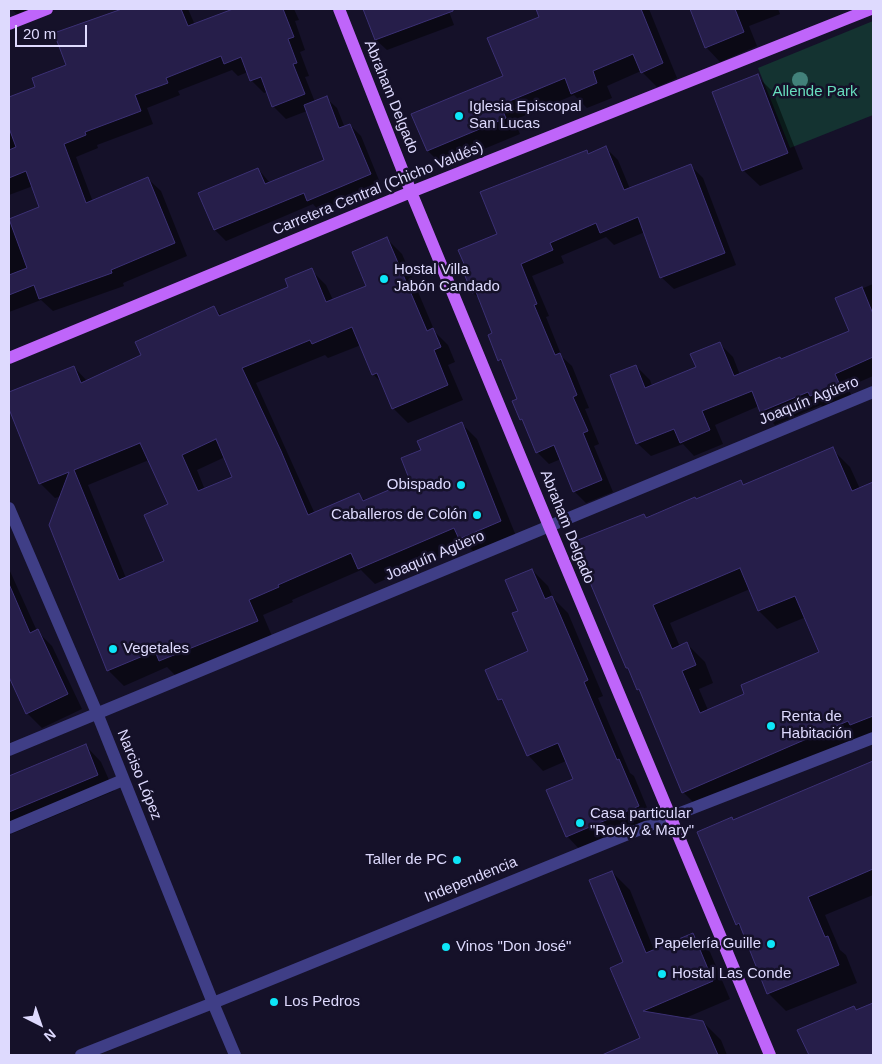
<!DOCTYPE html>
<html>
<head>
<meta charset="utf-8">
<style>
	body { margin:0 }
	#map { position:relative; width:882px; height:1064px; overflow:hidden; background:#151129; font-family:Helvetica,sans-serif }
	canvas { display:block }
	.frame { position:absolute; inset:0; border:10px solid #dedafe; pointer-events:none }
	.north { position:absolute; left:15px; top:999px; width:50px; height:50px; -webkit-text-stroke:4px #151129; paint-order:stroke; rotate:139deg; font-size:14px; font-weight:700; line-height:20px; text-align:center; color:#dedafe }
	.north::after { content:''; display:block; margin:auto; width:18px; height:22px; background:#dedafe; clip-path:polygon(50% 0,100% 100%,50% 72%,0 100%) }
	.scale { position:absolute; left:15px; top:25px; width:72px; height:22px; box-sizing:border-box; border:2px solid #dedafe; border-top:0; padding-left:6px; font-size:15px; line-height:18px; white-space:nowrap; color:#dedafe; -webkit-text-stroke:4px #151129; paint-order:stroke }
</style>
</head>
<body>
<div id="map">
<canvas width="882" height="1064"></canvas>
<div class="frame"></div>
<div class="north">N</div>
<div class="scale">20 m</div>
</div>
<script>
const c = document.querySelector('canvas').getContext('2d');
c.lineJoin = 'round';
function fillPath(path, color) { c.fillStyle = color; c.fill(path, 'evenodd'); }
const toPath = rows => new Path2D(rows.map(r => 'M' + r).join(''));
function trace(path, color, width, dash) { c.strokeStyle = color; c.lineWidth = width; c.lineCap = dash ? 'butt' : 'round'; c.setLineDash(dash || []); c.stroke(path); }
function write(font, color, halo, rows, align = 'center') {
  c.font = font + ' Helvetica,sans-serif'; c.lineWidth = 5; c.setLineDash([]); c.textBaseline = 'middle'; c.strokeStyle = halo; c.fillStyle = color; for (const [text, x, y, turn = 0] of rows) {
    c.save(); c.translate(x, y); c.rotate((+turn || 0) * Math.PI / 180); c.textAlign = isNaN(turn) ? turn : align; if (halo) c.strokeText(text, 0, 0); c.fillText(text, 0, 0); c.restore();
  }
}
const green = toPath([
	[873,21,873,115,790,148,758,68]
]);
const shadow = toPath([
	[11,9,30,9,17,14],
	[125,9,188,9,195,25,237,9,294,9,299,20,295,21,305,50,300,52,309,76,305,77,315,102,326,98,337,108,345,128,350,125,361,136,381,185,319,211,313,204,226,241,215,230,258,169,270,183,326,160,307,111,286,119,273,106,267,92,264,93,251,80,248,72,238,76,232,70,178,91,180,95,147,108,153,124,97,145,98,148,76,157,93,202,148,179,161,191,187,256,123,283,124,286,53,311,41,300,9,312,9,220,41,207,33,186,9,195,9,98,36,88,68,66,56,34],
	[364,9,448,9,454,25,387,50,376,40],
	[538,9,575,9,576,11,581,9,649,9,677,78,657,87,641,71,607,86,612,98,587,108,574,95,514,120,520,134,443,166,428,151,504,77,541,17],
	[691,9,778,9,780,14,749,26,757,46,720,62,706,47],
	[757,76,773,92,803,169,760,186,743,170],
	[606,148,618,160,630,189,691,166,703,178,736,265,674,289,661,277,645,232,614,245,606,237,561,256,564,263,532,276,549,316,546,317,562,357,572,366,589,408,585,409,599,444,594,446,613,492,586,503,574,491,561,459,549,464,537,452,525,424,521,419,519,399,505,366,499,360,494,334,480,299,473,293,467,277,470,276,499,235,587,151,590,154],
	[386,238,402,254,435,332,448,345,455,362,448,365,463,400,408,423,393,408,383,384,373,374,361,345,328,358,325,355,256,383,315,514,359,495,366,501,412,482,422,451,462,424,477,439,516,536,475,553,466,544,375,584,361,570,292,600,293,602,263,615,272,636,176,676,167,667,124,686,109,671,50,525,62,496,55,498,40,483,9,406,9,394,74,367,87,381,143,356,214,307,222,316,290,287,311,270,326,285,333,300,368,286],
	[225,457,234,477,205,490,197,470],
	[149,460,169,505,165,562,126,578,88,485],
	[873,284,873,376,848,387,852,397,824,408,821,405,775,425,761,411,759,406,715,425,723,444,694,456,683,444,651,456,637,443,636,366,650,380,652,386,697,368,719,343,733,357,740,375,782,360,851,332,837,299],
	[832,449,850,467,860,489,873,484,873,741,701,810,683,792,642,693,638,689,631,671,627,667,644,516,647,519,741,482,745,486],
	[750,589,759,611,777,629,806,617,821,652,746,694,708,710,699,689,713,683,705,662,687,644,680,647,670,623],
	[9,569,37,631,52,646,82,709,42,728,27,713,9,674],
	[532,570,548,586,553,598,568,613,603,696,598,698,630,773,634,776,653,822,582,852,567,836,574,779,566,761,543,771,528,755,507,707,500,699,530,652,520,611],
	[85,745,101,762,114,791,9,835,9,777],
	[873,762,873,895,825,915,840,950,846,955,857,983,786,1011,768,993,743,930,737,924,734,821],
	[612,872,630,890,654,950,692,934,710,952,730,999,683,1019,703,1022,721,1040,727,1055,613,1055,613,1052,641,1039,625,963],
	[873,1004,873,1055,810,1055,798,1031,854,1008,857,1011]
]);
const building = toPath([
	[122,9,181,9,188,26,233,9,283,9,294,37,288,39,297,63,293,64,305,94,272,107,261,77,250,81,241,57,224,64,221,56,166,78,168,83,135,95,141,111,85,132,86,135,64,144,86,203,148,177,175,243,111,270,112,273,39,299,34,285,9,295,9,275,27,268,9,219,39,207,26,171,9,178,9,150,16,147,9,128,9,97,35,87,32,78,66,65,54,33,122,9],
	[363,9,453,9,453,11,375,40,363,9],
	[536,9,641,9,663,63,641,73,633,54,593,71,597,83,571,94,565,78,500,105,506,118,427,151,411,114,503,76,487,38,539,17,536,9],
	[690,9,735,9,744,32,705,48,690,9],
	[758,74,788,153,742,171,712,92,758,74],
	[327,96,339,128,350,124,371,174,307,201,304,193,214,230,198,193,258,168,265,184,324,160,304,105,327,96],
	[606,146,624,190,691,164,725,253,660,278,638,217,600,233,596,223,550,243,553,250,521,264,537,304,534,305,555,355,560,353,577,395,573,397,588,431,583,433,602,480,573,492,554,445,536,453,522,419,520,420,512,401,517,399,501,359,498,361,488,335,492,333,476,292,472,293,465,276,469,275,458,250,497,234,480,192,587,150,588,154,606,146],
	[387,237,427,331,433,328,441,347,434,350,448,385,392,409,377,373,372,375,352,327,312,344,310,340,242,368,281,451,308,515,359,493,363,501,410,481,401,458,421,450,417,441,462,422,501,521,459,539,454,528,358,569,351,553,278,585,279,587,249,600,258,621,159,661,155,651,107,671,49,525,69,472,39,484,9,409,9,392,74,366,81,383,141,355,135,342,214,306,219,316,288,287,285,279,312,268,326,302,366,286,352,252,387,237],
	[216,439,232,477,198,491,182,455,216,439],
	[140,443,168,504,144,515,164,561,119,580,74,470,140,443],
	[862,287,873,314,873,357,835,374,839,383,810,396,808,392,760,412,752,391,702,411,710,430,680,443,674,429,636,444,610,375,636,365,645,388,696,367,690,354,720,342,734,376,780,357,781,359,849,331,835,298,862,287],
	[833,447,852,491,873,482,873,716,850,725,848,721,682,793,639,689,637,690,628,668,626,668,573,542,644,514,646,518,695,497,696,499,741,480,743,485,833,447],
	[740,568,758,611,795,596,819,652,741,685,744,694,700,713,682,671,696,665,687,642,672,649,653,605,740,568],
	[532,569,545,599,552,596,588,680,584,682,617,760,619,759,639,806,566,837,546,790,573,779,558,743,527,756,502,699,498,700,485,670,528,651,512,613,518,611,505,580,532,569],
	[9,584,30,633,38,629,68,694,26,714,9,677,9,584],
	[86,744,98,775,9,812,9,776,86,744],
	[873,761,873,869,808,897,825,937,828,936,839,965,767,994,739,923,736,925,697,832,732,817,733,820,873,761],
	[612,871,646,953,693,933,713,981,643,1011,703,1021,718,1055,602,1055,640,1038,610,968,623,962,589,880,612,871],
	[873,1003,873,1055,809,1055,797,1030,854,1006,856,1010,873,1003]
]);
const minor = toPath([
	[9,508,97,713,213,1003,235,1055],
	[9,750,873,392],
	[9,828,123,780],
	[81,1055,213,1003,670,817,873,738]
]);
const major = toPath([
	[339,9,411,192,549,526,770,1055],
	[9,24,47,9],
	[9,358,411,192,871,9]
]);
const trees = [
	[800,80]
];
const markers = [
	[459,116,5,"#0de6f8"],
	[384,279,5,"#0de6f8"],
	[461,485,5,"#0de6f8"],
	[477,515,5,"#0de6f8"],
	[113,649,5,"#0de6f8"],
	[771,726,5,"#0de6f8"],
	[580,823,5,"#0de6f8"],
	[457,860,5,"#0de6f8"],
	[771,944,5,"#0de6f8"],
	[446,947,5,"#0de6f8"],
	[662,974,5,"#0de6f8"],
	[274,1002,5,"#0de6f8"]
];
const parkNames = [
	["Allende Park",815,92]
];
const streetNames = [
	["Abraham Delgado",391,97,68],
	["Carretera Central (Chicho Valdés)",378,189,-22],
	["Joaquín Agüero",809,401,-22],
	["Abraham Delgado",567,527,68],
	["Joaquín Agüero",435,556,-23],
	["Narciso López",139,775,68],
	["Independencia",471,880,-22]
];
const poiNames = [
	["Iglesia Episcopal",469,107],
	["San Lucas",469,124],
	["Hostal Villa",394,270],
	["Jabón Candado",394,287],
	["Obispado",451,485,"right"],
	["Caballeros de Colón",467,515,"right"],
	["Vegetales",123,649],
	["Renta de",781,717],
	["Habitación",781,734],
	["Casa particular",590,814],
	["\"Rocky & Mary\"",590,831],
	["Taller de PC",447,860,"right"],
	["Papelería Guille",761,944,"right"],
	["Vinos \"Don José\"",456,947],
	["Hostal Las Conde",672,974],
	["Los Pedros",284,1002]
];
fillPath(green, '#143331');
fillPath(shadow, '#0007');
fillPath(building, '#261e4a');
trace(building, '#3c3175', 1);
trace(minor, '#3f3e86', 12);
trace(major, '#bf65fa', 12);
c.fillStyle = '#42817a';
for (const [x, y] of trees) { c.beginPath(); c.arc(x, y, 8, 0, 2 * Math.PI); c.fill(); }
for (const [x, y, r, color] of markers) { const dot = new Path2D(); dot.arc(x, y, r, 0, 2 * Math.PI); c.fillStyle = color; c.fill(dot); trace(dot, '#151129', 2); }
write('15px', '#67ddbd', '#151129', parkNames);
write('15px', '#dedafe', '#151129', streetNames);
write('15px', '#dedafe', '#151129', poiNames, 'left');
</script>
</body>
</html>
